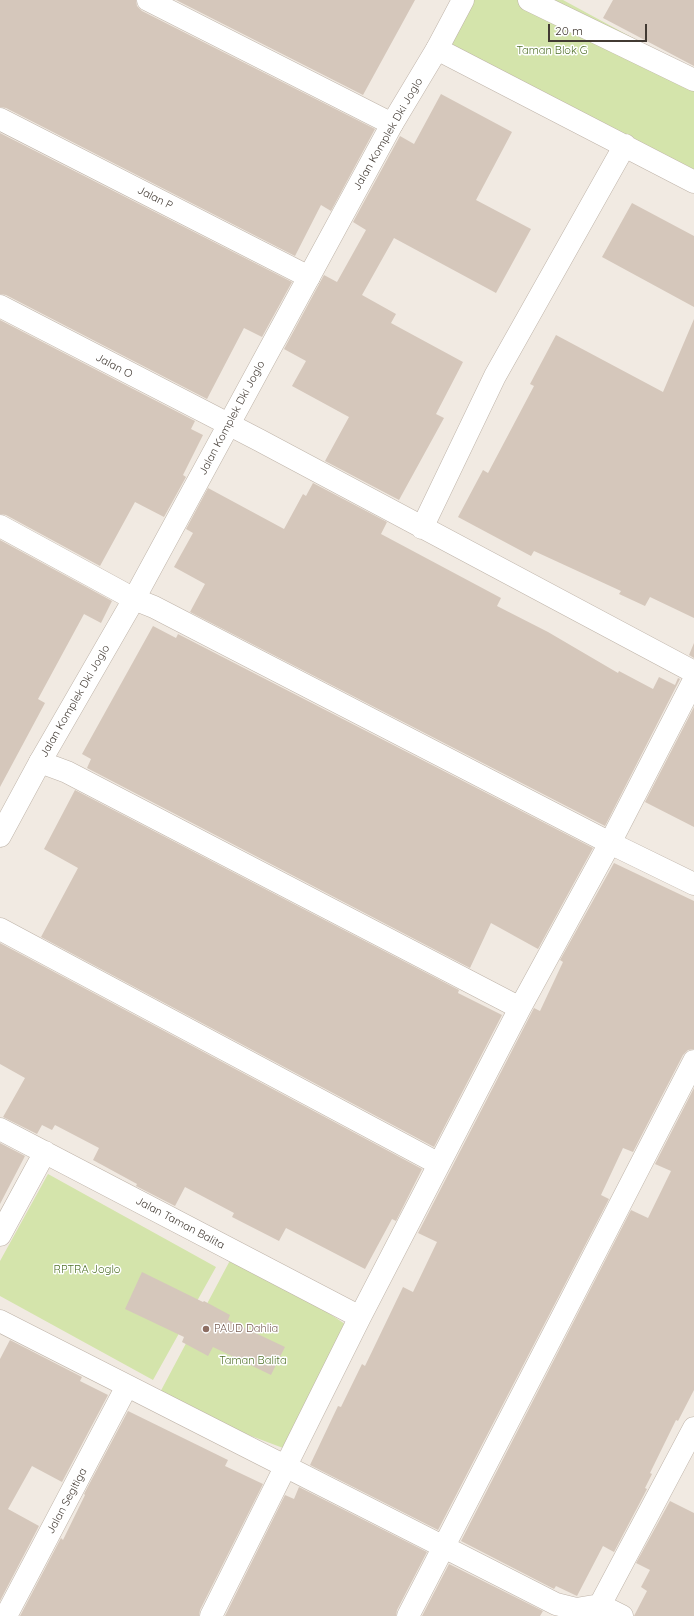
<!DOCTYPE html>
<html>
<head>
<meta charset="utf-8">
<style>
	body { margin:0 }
	#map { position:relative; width:694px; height:1616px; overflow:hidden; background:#f1eae2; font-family:Quicksand,sans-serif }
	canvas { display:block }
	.scale { position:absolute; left:548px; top:24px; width:99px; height:18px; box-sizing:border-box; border:2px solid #423a33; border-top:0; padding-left:5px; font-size:12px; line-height:14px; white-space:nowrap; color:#423a33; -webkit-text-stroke:3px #fff; paint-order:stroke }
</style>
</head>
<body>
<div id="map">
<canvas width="694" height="1616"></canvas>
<div class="scale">20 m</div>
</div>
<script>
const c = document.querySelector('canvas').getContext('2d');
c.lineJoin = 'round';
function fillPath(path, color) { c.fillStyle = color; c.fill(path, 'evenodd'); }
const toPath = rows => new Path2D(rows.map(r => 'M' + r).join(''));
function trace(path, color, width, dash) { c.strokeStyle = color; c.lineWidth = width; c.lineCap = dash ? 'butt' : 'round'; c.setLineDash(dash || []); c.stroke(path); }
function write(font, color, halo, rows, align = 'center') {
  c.font = font + ' Quicksand,sans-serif'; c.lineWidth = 3; c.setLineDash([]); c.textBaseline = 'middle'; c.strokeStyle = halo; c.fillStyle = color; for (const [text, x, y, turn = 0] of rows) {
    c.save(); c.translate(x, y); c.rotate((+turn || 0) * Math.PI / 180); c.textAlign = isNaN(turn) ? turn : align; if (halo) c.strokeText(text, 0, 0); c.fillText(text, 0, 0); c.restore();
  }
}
const green = toPath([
	[474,0,563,0,694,71,694,183,444,50],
	[48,1174,216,1267,153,1380,0,1296,0,1261],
	[235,1251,348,1326,283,1448,156,1400]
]);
const building = toPath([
	[0,0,136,0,137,6,142,11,375,129,331,211,321,205,295,256,6,108,0,107],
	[176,0,415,0,363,95],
	[613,0,694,0,694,66,603,18],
	[441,94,512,132,476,200,531,229,496,293,394,238,362,295,396,314,391,323,463,362,436,414,444,418,399,500,325,461,349,417,292,386,306,361,284,349,324,275,337,282,366,230,353,222,400,136,414,144],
	[0,133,292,282,262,337,244,328,207,399,6,295,0,294],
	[632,203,694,236,694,307,602,257],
	[694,319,694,618,650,597,645,606,619,594,621,591,534,551,531,556,458,517,483,470,488,473,534,386,530,384,556,335,663,392],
	[0,320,195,421,191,429,203,435,183,475,186,477,164,517,135,502,100,566,6,515,0,514],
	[313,483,387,522,381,534,501,598,497,606,548,632,618,673,619,671,653,689,659,677,675,685,678,678,680,679,605,826,190,612,205,584,174,567,193,533,186,529,208,488,284,529,303,494,306,496],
	[0,540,112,601,101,623,84,614,38,699,45,703,0,787],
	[153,626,176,638,178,634,593,848,538,949,491,923,470,968,87,768,91,759,82,754],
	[694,643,694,658,689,655],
	[694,707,694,827,645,802],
	[75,790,459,990,458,993,502,1015,434,1147,41,937,78,868,44,849],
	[614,863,694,901,694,1049,688,1050,683,1055,633,1152,623,1148,601,1195,609,1199,438,1530,310,1465,338,1406,341,1407,362,1364,365,1366,403,1287,413,1292,437,1242,418,1233,534,1008,540,1011,563,962,560,960],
	[0,943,422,1169,396,1221,392,1219,365,1269,286,1228,279,1241,232,1217,234,1213,185,1187,175,1206,136,1186,137,1184,93,1160,99,1148,55,1125,52,1130,42,1125,37,1134,3,1117,25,1078,0,1064],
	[694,1088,694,1390,678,1421,676,1420,650,1473,652,1474,645,1488,647,1489,614,1552,603,1546,577,1596,556,1586,554,1589,461,1541,631,1210,648,1218,671,1171,655,1164],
	[0,1143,25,1156,0,1204],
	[142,1272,203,1302,204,1301,230,1315,228,1320,285,1347,271,1375,213,1347,208,1356,182,1342,184,1337,125,1309],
	[10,1340,82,1377,80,1381,108,1395,62,1482,32,1466,8,1509,39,1526,0,1601,0,1359],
	[128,1411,228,1460,225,1466,263,1484,200,1610,199,1616,20,1616,61,1538,63,1540,85,1495,84,1494],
	[299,1487,427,1552,397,1610,396,1616,225,1616,285,1495,294,1499],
	[670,1501,694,1513,694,1616,634,1616,647,1591,641,1587,650,1570,636,1563],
	[449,1564,543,1611,540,1616,422,1616]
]);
const minor = toPath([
	[148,0,392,124],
	[529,0,694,80],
	[437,49,694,182],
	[0,119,309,277],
	[0,306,259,440,694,672],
	[0,526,134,599,154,607,610,843,694,884],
	[422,528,495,376,625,145],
	[40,762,67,772,520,1008],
	[0,929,439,1164],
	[0,1129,360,1317],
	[0,1235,45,1152],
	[0,1321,556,1604,576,1609,600,1605,622,1616],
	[6,1616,127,1386],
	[211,1616,360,1317,520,1008,610,843,694,680],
	[408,1616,694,1061],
	[595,1616,600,1605,694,1428]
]);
const tertiary = toPath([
	[0,836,40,762,134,599,392,124,437,49,463,0]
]);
const markers = [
	[206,1329,4,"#8d6e63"]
];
const parkNames = [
	["Taman Blok G",552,51],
	["RPTRA Joglo",87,1270],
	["Taman Balita",253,1361]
];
const streetNames = [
	["Jalan Komplek Dki Joglo",388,134,-60],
	["Jalan P",155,198,27],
	["Jalan O",114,366,28],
	["Jalan Komplek Dki Joglo",232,418,-62],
	["Jalan Komplek Dki Joglo",75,701,-60],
	["Jalan Taman Balita",180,1223,28],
	["Jalan Segitiga",67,1501,-62]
];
const educationNames = [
	["PAUD Dahlia",214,1329]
];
fillPath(green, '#d4e4ab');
fillPath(building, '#d5c7bb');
trace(minor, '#beb3a8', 23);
trace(tertiary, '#beb3a8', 23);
trace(minor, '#fff', 22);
trace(tertiary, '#fff', 22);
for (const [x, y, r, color] of markers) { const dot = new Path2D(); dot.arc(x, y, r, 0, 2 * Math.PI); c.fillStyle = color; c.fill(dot); trace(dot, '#fff', 1.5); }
write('11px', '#507129', '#fff', parkNames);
write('11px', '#423a33', '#fff', streetNames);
write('11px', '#785e54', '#fff', educationNames, 'left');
</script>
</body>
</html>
